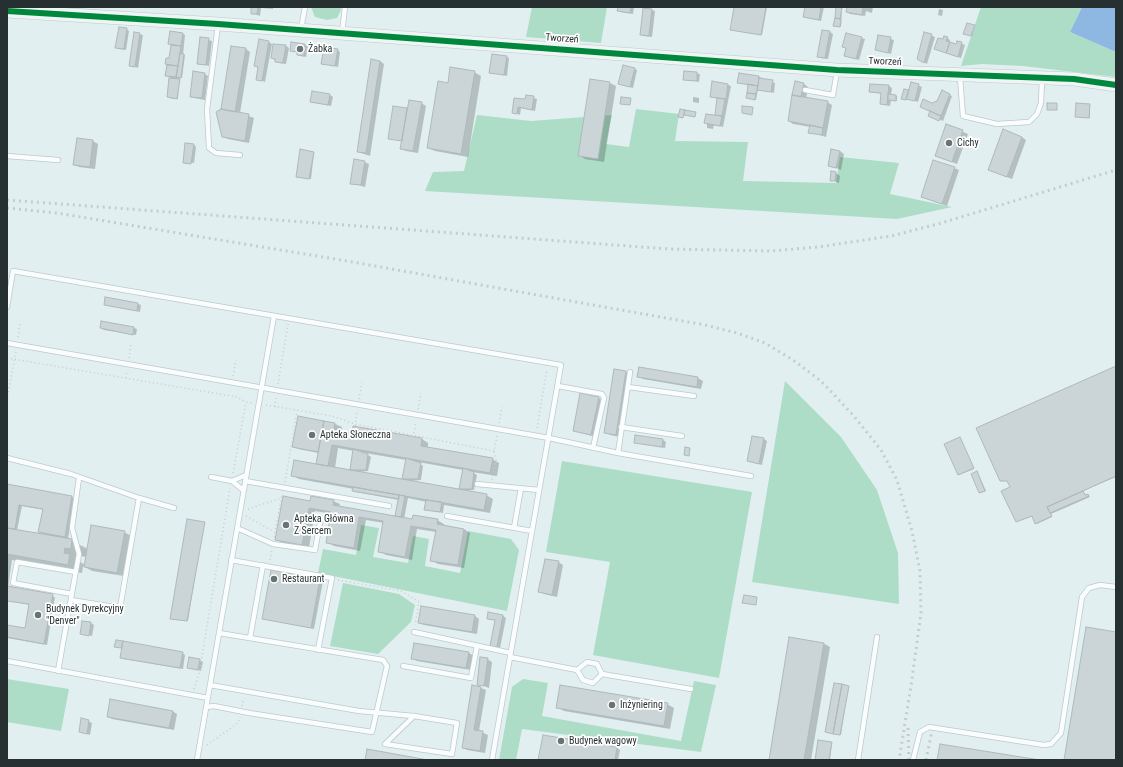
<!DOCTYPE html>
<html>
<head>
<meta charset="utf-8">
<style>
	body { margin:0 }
	#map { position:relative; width:1123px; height:767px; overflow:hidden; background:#e1eff1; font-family:"Roboto Condensed",sans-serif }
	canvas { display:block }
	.frame { position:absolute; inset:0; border:8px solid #273031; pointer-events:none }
</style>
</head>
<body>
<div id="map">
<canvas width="1123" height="767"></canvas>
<div class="frame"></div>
</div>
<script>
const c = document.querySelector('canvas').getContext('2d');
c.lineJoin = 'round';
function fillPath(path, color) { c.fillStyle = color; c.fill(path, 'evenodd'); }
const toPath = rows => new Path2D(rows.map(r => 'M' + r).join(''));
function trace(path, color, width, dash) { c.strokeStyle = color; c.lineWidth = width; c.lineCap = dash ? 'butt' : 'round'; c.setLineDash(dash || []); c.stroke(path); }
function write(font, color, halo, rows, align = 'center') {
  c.font = font + ' "Roboto Condensed",sans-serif'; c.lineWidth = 3.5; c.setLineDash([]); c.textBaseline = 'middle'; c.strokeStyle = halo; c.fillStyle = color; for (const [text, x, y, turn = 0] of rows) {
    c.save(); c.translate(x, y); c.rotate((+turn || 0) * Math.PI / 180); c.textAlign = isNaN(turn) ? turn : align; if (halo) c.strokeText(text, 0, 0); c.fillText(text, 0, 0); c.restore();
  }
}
const green = toPath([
	[311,7,340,7,341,10,337,18,327,20,315,17],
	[532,7,607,7,601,43,526,37],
	[981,7,1082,7,1070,32,1116,52,1116,77,1023,66,982,64,961,66],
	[636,109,679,114,675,141,748,142,743,181,836,183,840,157,899,163,890,194,952,207,897,219,425,191,433,172,464,171,477,115,531,121,612,115,606,144,629,147],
	[785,381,841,437,877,490,898,553,899,604,752,582],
	[562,461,752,492,719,678,593,655,610,562,546,552],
	[361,525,379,528,373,557,408,563,413,536,429,539,425,566,460,573,468,531,511,539,519,550,507,611,318,573,323,549,356,555],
	[343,583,399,594,415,605,411,622,378,654,330,646],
	[7,679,69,689,61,731,7,722],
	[523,679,548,683,542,716,681,741,694,681,716,685,701,752,522,729,516,760,499,760,512,687]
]);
const water = toPath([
	[1082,7,1116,7,1116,52,1070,32]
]);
const shadow = toPath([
	[252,7,273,7,273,9,261,8,260,16,252,13],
	[619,7,634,7,633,14,621,12,618,10],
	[735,7,767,7,762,35,732,30],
	[806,7,824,7,821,21,804,17],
	[848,7,873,7,872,13,866,11,865,16,850,14,847,12],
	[842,9,841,27,836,26],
	[939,9,943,10,942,16,938,15],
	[652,10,655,11,652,37,644,36,641,34],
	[974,26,972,36,965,34],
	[126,29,129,31,126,50,119,49,116,48],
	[830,32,833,34,828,59,821,58,818,56],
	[135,33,143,35,138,68,130,65],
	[925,33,935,37,927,64,918,59],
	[183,34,185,35,183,55,185,55,182,78,179,78,178,99,169,98,170,77,166,75,167,59,170,59,172,45,169,43],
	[847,34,865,39,859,60,848,57,847,49,844,47],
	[879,36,894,40,891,54,877,50],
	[201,38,212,41,209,66,198,63],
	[947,38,950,40,949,43,957,45,958,42,965,45,961,58,938,50,943,41],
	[269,42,272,44,265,82,257,79,259,68,255,66],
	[305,45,308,46,306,57,301,56,298,55,298,52,292,50],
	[286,46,289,48,286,64,279,63,272,58],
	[246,49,250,52,240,113,254,118,249,143,228,139,223,136,222,110],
	[337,50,340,52,338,67,322,63],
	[506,57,509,58,507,76,490,72],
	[380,61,384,64,370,156,358,152],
	[634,69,637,70,633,88,622,85],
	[474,72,481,76,468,157,435,151,428,148,449,84],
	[685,72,700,74,699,82,684,79],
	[205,74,208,76,205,100,194,98,191,96],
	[759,77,775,83,774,93,758,89,756,100,748,98,749,85,738,82],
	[610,83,616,86,604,162,585,159,579,155],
	[912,83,922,87,918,102,908,98,907,100,904,99,910,91],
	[804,84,808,87,806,99,827,102,832,105,826,137,810,132,811,127,793,124,789,121],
	[728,85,731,86,723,127,714,125,713,129,707,128,707,123,716,116,718,99,711,96],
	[889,86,892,88,891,95,897,96,897,101,891,100,890,106,881,104,882,94,871,92],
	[330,95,333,97,331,106,311,102],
	[950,95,952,96,943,121,931,116,932,104],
	[527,96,537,99,535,111,521,108,520,115,513,112,515,99,526,101],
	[693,97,699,98,699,103,693,102],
	[421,103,426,106,418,153,406,151,401,149,403,141,394,107,408,109],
	[1090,105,1090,118,1077,117],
	[947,125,968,134,957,164,941,158],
	[1022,137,1026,140,1012,179,989,170],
	[77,139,93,141,98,144,95,169,79,167,74,164],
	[194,145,196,147,194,163,185,162],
	[840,151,844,154,841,170,829,165],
	[314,153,311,179,298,177],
	[364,162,369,164,365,187,351,183],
	[954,168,959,170,947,206,922,197],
	[836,173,840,176,839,183,831,180],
	[105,304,138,304,141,305,140,312],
	[102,322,134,328,137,329,136,335,104,330,101,328],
	[1116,367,1116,477,1083,491,1086,496,1088,495,1090,497,1051,514,1052,517,1037,524,1033,516,1016,522,1011,488,1008,481,1001,481],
	[626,372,631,375,621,437,610,435,605,432],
	[638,376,698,378,703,381,701,389,643,379],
	[599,398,603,401,596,437,574,431],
	[299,417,335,424,342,427,341,432,422,439,428,443,428,448,492,459,499,463,497,476,472,472,477,475,474,490,465,490,486,495,493,499,490,513,444,505,443,513,426,509,427,502,408,498,404,519,437,520,444,524,444,526,464,529,470,533,464,568,438,564,431,560,436,532,417,529,412,560,386,555,379,551,384,523,366,520,360,551,334,546,327,542,332,514,315,511,309,548,283,543,276,540,311,502,333,501,340,504,339,507,396,517,399,500,356,492,354,489,299,479,292,475,317,465,319,453,298,449,294,447],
	[338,448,354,451,350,471,335,468],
	[365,453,406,460,403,480,358,472,368,471,371,457],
	[418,462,463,470,460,489,464,491,410,481,421,480,423,466],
	[960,438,974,469,959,475,958,475],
	[764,439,767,441,762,465,748,461],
	[663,440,666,442,665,448,635,443],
	[978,473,986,491,981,493,972,474],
	[7,485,75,498,68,539,88,549,124,532,131,536,124,576,92,571,83,566,82,573,12,560,8,588,55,597,47,645,7,638,7,626,26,629,30,605,8,601,7,608],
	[22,506,44,510,40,532,44,535,17,530],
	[80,556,87,557,85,565,79,561],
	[204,523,188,621,173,619],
	[558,562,563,565,557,597,544,594,540,591],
	[320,580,323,581,314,629,263,618],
	[475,616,479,619,477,634,424,625,419,623],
	[503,616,506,618,500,648,491,645,496,621,488,618],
	[91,623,94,625,92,636,81,633],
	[117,641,182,653,185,655,183,669,124,659,121,658,122,648,117,647],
	[823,643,830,647,811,760,770,760],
	[415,644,469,653,474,656,471,670,417,661,413,658],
	[487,659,492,662,489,688,478,684],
	[200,660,203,662,201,671,188,668],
	[848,687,841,735,827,732],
	[481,688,486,690,479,731,488,735,485,753,467,750,463,748],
	[667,704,674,708,670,729,564,711,557,707],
	[172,711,177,714,174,730,112,719,108,716],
	[82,719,92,723,90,735,80,732],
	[543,736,617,748,620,750,618,760,539,760],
	[832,743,830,760,816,760]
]);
const building = toPath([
	[251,7,258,7,257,14,251,14,251,7],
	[618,7,631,7,630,13,617,11,618,7],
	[734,7,766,7,761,35,730,30,734,7],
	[805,7,821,7,819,20,803,17,805,7],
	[836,7,842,8,840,19,835,18,836,7],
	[847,7,863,7,862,15,846,12,847,7],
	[643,8,652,9,649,36,640,35,643,8],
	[835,18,841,19,840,27,833,26,835,18],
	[967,23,975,25,971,36,963,34,967,23],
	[119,27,127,28,124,49,115,48,119,27],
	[822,30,830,31,825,58,817,57,822,30],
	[170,31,183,33,181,46,168,44,170,31],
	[134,32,140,33,135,67,129,66,134,32],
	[924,32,932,34,924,63,917,59,924,32],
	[846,33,862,37,856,59,844,56,846,48,842,47,846,33],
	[878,35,891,37,888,53,875,50,878,35],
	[944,36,948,37,946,41,950,42,946,53,934,49,938,38,943,39,944,36],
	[200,37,209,38,206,65,197,64,200,37],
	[259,39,269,41,262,81,256,80,258,67,254,66,259,39],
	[957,41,962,42,958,57,946,53,950,42,956,44,957,41],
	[291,42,305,44,304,56,297,55,297,52,290,51,291,42],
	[273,44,286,45,283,63,275,62,275,59,271,58,273,44],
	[171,45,181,46,178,66,165,64,166,58,169,58,171,45],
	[231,46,246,48,235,112,221,109,231,46],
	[324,47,338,49,335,66,321,64,324,47],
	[180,53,184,54,181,78,176,77,180,53],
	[492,54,507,56,504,75,489,73,492,54],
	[371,59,380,61,366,153,357,152,371,59],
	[167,65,178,66,176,77,165,76,167,65],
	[623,65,635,68,630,87,618,84,623,65],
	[450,67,475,71,461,154,427,148,438,81,448,83,450,67],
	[193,71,205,73,202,98,190,97,193,71],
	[684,71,697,72,697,81,683,80,684,71],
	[739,73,759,76,758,86,737,83,739,73],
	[169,78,180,79,177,99,167,97,169,78],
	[759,78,773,80,771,92,757,90,759,78],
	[590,79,610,82,598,159,578,156,590,79],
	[712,81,728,84,726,99,710,97,712,81],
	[795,81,804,83,801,97,792,95,795,81],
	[911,82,919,84,915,101,906,99,911,82],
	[748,84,758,86,756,94,747,93,748,84],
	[870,84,889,85,887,105,880,104,881,93,869,92,870,84],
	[904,89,909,90,906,100,901,99,904,89],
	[942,90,950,94,941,116,920,107,923,99,932,103,937,101,942,90],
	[312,91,330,94,328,105,310,102,312,91],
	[747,93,756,94,755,100,746,98,747,93],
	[888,94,896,95,896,101,888,100,888,94],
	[526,95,534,96,532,110,518,107,517,114,512,113,514,98,525,99,526,95],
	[792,95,828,101,823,128,788,121,792,95],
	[621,97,631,98,630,105,620,104,621,97],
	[717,98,725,99,722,116,715,115,717,98],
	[409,100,422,102,413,151,400,149,409,100],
	[1047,103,1057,103,1057,110,1047,110,1047,103],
	[1076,103,1090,104,1089,118,1075,117,1076,103],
	[393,106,407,108,402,141,388,139,393,106],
	[742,106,753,107,752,115,742,113,742,106],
	[221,109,249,114,245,141,222,137,216,112,221,109],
	[680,109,685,110,683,118,678,117,680,109],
	[685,110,696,112,695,117,684,115,685,110],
	[930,111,941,116,939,121,928,116,930,111],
	[706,114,722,116,720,126,704,123,706,114],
	[946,124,963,130,952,162,935,156,946,124],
	[810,125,823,128,822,135,808,133,810,125],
	[1003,129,1022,137,1007,177,988,170,1003,129],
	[77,138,93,140,90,167,73,165,77,138],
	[185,143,194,144,191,164,183,163,185,143],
	[300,149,314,152,309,179,296,177,300,149],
	[831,149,840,151,836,168,828,166,831,149],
	[354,159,365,161,361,185,350,184,354,159],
	[933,160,955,167,942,204,921,197,933,160],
	[831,171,836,172,835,181,830,181,831,171],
	[105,297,138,303,137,311,104,305,105,297],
	[101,321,134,327,133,335,100,328,101,321],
	[1116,366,1116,476,1047,507,1052,516,1035,524,1032,516,1016,522,1001,491,1010,487,1007,481,1000,481,976,428,1116,366],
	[639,367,698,377,697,387,637,377,639,367],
	[614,369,626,371,616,435,604,433,614,369],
	[580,393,599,397,591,435,573,431,580,393],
	[298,416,324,421,318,452,292,447,298,416],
	[324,421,335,423,334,430,352,433,353,426,422,438,421,446,493,458,490,473,332,445,328,466,316,464,324,421],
	[635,435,663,439,662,447,634,443,635,435],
	[752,436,764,438,759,464,747,461,752,436],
	[960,437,974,468,958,475,944,444,960,437],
	[685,447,690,448,689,456,684,455,685,447],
	[353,449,368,454,366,470,350,470,353,449],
	[406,458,421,463,418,479,402,479,406,458],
	[294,460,487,494,484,510,291,476,294,460],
	[463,468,474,472,472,489,459,489,463,468],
	[977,471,985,491,979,493,971,474,977,471],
	[7,484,72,496,65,537,38,532,43,509,19,505,15,529,7,528,7,484],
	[353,487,399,495,399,499,352,491,353,487],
	[1083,491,1085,495,1088,494,1089,496,1050,513,1047,507,1083,491],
	[399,495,405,496,401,517,395,516,399,495],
	[283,496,310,501,311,496,334,500,333,505,412,519,413,515,438,519,437,524,464,529,458,565,430,561,436,530,411,526,405,557,378,552,383,521,359,517,354,548,326,543,331,512,309,508,302,545,275,540,283,496],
	[426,500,442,502,440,512,424,510,426,500],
	[187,519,205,522,187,621,170,619,187,519],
	[91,525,125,531,117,573,84,567,91,525],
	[7,528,72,539,71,549,65,548,64,553,70,554,68,565,7,554,7,528],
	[545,559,559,561,552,595,538,592,545,559],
	[271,570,320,579,311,628,262,619,271,570],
	[7,586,53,594,44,644,7,637,7,625,25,628,29,604,7,601,7,586],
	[744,595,757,597,756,605,742,603,744,595],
	[421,606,475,615,472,632,418,623,421,606],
	[488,612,503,615,497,647,490,646,495,620,487,619,488,612],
	[82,621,91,622,89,636,80,634,82,621],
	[1086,627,1116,632,1116,760,1064,760,1086,627],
	[789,637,824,643,804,760,769,760,789,637],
	[116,640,123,641,121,648,114,647,116,640],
	[123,641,183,652,180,668,120,658,123,641],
	[414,643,469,652,466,668,411,659,414,643],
	[189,657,200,659,198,670,187,668,189,657],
	[480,657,488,658,484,686,477,685,480,657],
	[834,683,842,684,833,734,825,732,834,683],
	[842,684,849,686,840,735,833,734,842,684],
	[472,685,481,687,474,730,483,731,480,751,462,748,472,685],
	[560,685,668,703,664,726,556,708,560,685],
	[110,699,173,711,169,728,107,717,110,699],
	[81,718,89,720,87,734,79,732,81,718],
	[543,735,617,747,615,760,538,760,543,735],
	[818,740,832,742,829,760,815,760,818,740],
	[940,744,1040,760,937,760,940,744],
	[367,749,428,760,365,760,367,749]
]);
const path = toPath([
	[18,337,20,323],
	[7,358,237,397,246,402,253,403],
	[129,358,131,343],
	[233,376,236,360],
	[126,378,127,370],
	[278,384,288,324],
	[359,399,362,383],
	[7,400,16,351],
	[266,405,332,416,355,424,494,451],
	[275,407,276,397],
	[418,409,421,393],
	[499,423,502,407],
	[355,426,357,410],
	[537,428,547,369],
	[413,437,416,422],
	[233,473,246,402],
	[492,480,496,460,494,451,497,436],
	[285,482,297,411],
	[248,509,282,498],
	[246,516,274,532],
	[274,537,282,495],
	[270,560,272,550],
	[338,580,401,591,419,602,415,625],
	[194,689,199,674,230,488],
	[242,706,244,698],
	[207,745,238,723,240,717]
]);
const lane = toPath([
	[218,25,207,109,209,148,216,153,240,155],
	[301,29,305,7],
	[342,33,345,7],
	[960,77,963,116,997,124,1029,122,1037,114,1041,103,1042,80],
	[805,90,833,95,837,71],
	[7,156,58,160],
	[7,307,13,271,561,365,492,760],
	[7,343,549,438,618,453,751,476],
	[558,386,602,394,604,398,593,448],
	[628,387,694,396],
	[621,427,682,436],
	[618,453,630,372],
	[7,458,71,474,139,498,174,508],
	[211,477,232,481,243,490],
	[232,481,246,475],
	[245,481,389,506],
	[477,484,539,490],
	[447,516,532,531],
	[237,528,273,544,315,550,320,523],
	[514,528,521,488],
	[231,560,332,578,318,650],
	[72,594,13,583,17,562,76,572],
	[71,600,120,608,139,498],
	[414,632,511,653],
	[250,638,263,565],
	[510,657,577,670,583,680,593,683,602,674,691,689],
	[7,661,208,698],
	[403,666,471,678,477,646],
	[577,670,587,662,597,664,602,674],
	[58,671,79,554,72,528,79,478],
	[210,685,359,711,414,716,457,723,452,754,385,744,414,716],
	[206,707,214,706,249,713,372,732,387,666,383,660,219,633],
	[197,760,274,316],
	[858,760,877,637],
	[913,760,920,732,929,727,1044,745,1051,744,1061,733,1082,597,1089,588,1100,585,1116,587]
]);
const secondary = toPath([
	[7,11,218,24,837,70,1074,79,1116,85]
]);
const rail = toPath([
	[7,200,669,249,771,251,818,247,891,236,938,224,1116,170],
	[7,208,57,213,347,261,705,325,737,333,765,343,793,360,821,381,853,415,881,450,897,480,912,531,920,571,921,613,911,686,899,760],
	[908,728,909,760],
	[926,760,932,731]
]);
const cycleway = toPath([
	[7,11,218,24,837,70,1074,79,1116,85]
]);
const markers = [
	[300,49,4,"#687374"],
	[949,143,4,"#687374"],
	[312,435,4,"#687374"],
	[286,525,4,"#687374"],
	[274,579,4,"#687374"],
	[38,615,4,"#687374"],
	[612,705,4,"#687374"],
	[561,741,4,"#687374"]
];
const streetNames = [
	["Tworzeń",562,39,4],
	["Tworzeń",885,62,2]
];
const poiNames = [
	["Żabka",308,49],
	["Cichy",957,143],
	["Apteka Słoneczna",320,435],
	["Apteka Główna",294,519],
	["Z Sercem",294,531],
	["Restaurant",282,579],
	["Budynek Dyrekcyjny",46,609],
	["\"Denver\"",46,621],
	["Inżyniering",620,705],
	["Budynek wagowy",569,741]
];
fillPath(green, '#adddc6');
fillPath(water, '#8eb8e1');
fillPath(shadow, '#0003');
fillPath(building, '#cbd5d8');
trace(building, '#aeb9bc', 1);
trace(lane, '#bec9ca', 6);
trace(secondary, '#bec9ca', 14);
trace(path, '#c7cccc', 1.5, [1, 3]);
trace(lane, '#fafdfd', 4.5);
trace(secondary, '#eff5f4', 13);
trace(rail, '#c8cbcc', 3, [2, 4]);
trace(cycleway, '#00873e', 6);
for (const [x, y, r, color] of markers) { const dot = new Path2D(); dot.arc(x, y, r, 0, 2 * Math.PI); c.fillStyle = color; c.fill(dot); trace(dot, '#fff', 1.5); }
write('10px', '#273031', '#fff', streetNames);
write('10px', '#273031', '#fff', poiNames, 'left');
</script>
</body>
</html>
